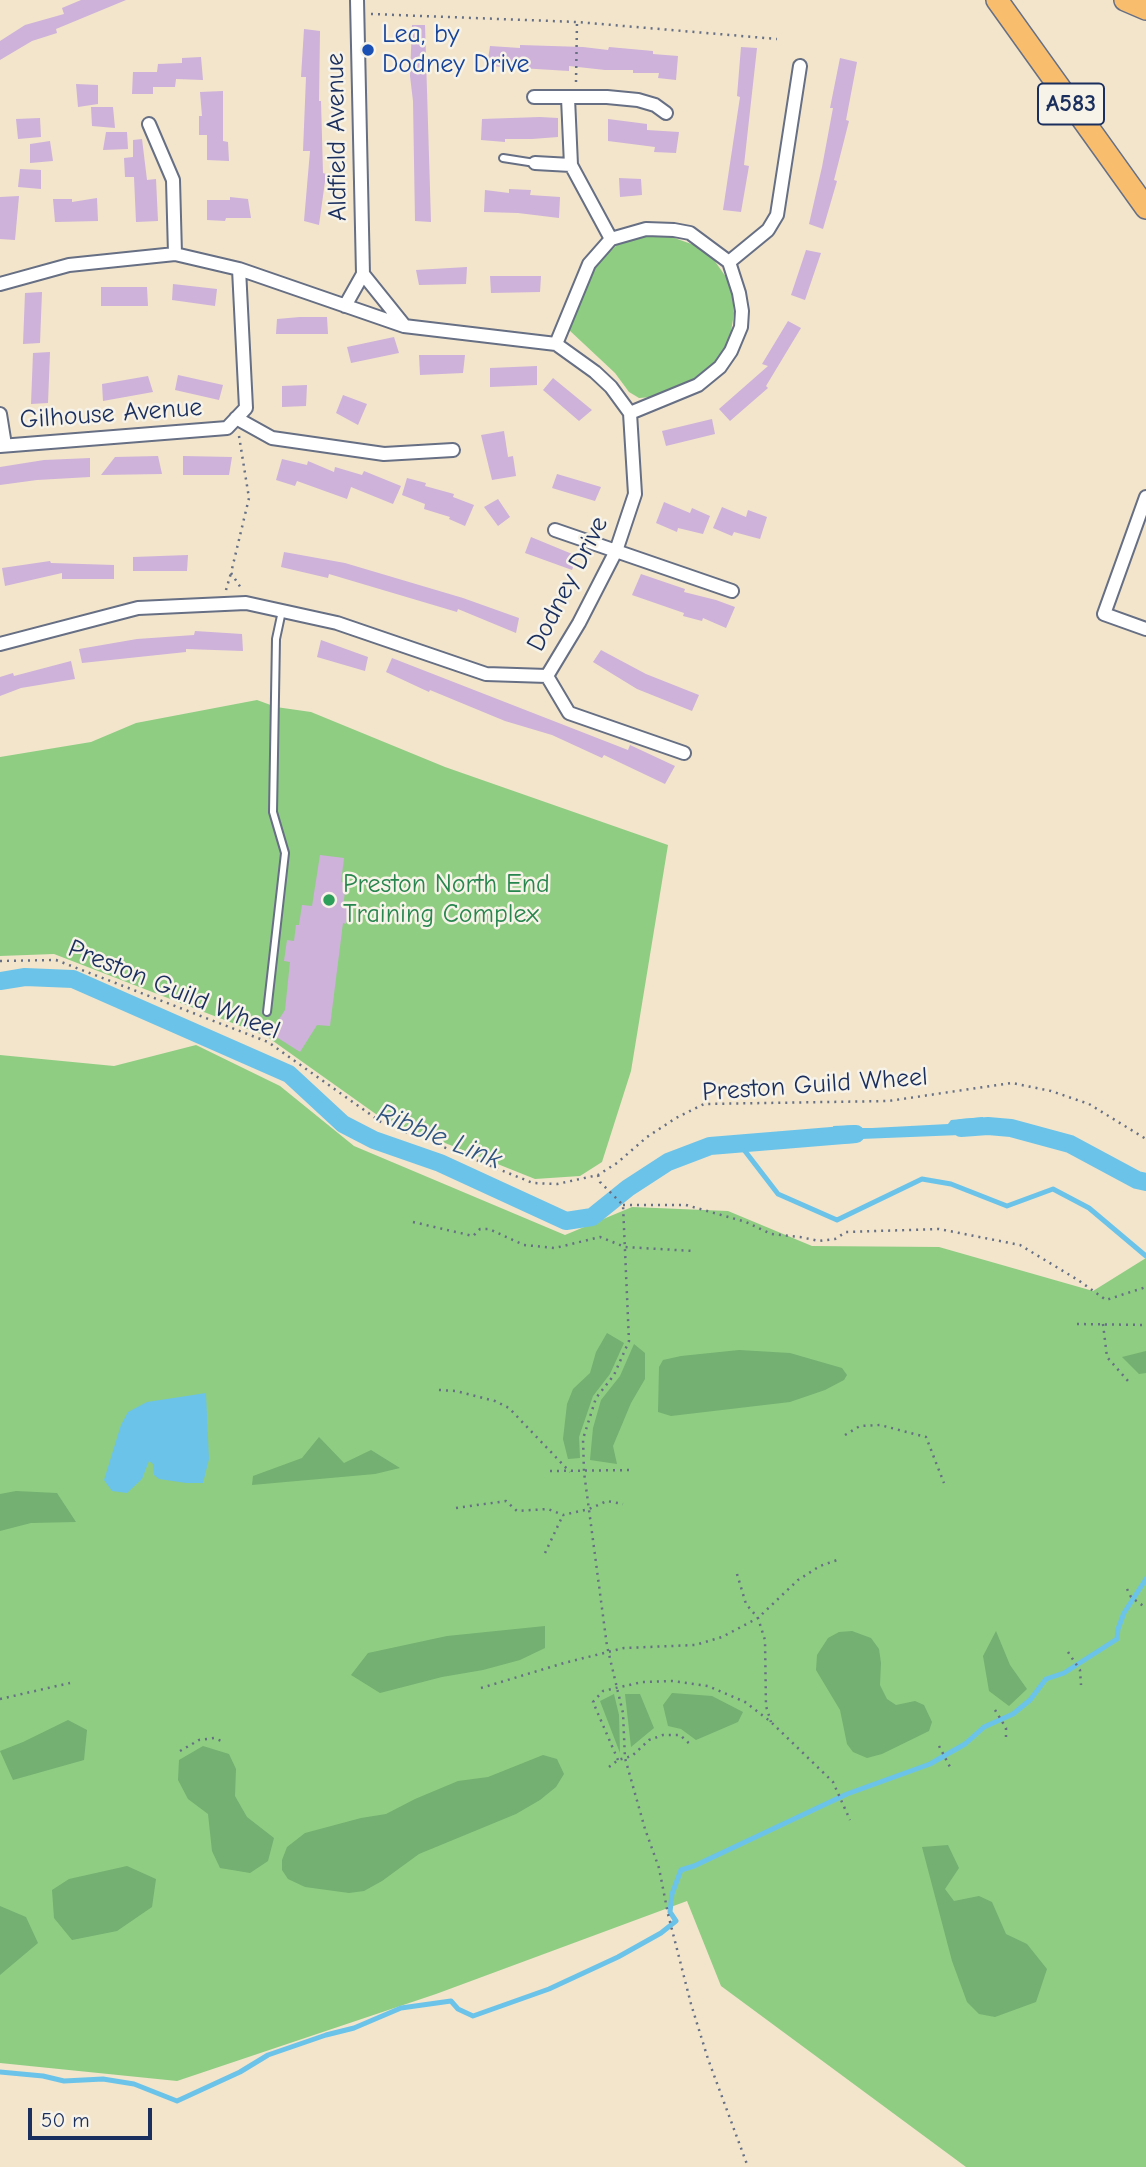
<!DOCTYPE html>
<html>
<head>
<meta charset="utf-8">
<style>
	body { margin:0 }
	#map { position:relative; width:1146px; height:2167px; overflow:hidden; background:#f2e5cc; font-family:"Comic Neue",sans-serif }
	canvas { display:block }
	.scale { position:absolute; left:28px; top:2108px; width:124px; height:32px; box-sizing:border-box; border:4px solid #1b2f5e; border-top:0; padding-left:9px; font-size:21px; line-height:24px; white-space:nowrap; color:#1b2f5e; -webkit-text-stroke:5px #f7f3e8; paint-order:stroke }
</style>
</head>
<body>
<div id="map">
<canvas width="1146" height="2167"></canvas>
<div class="scale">50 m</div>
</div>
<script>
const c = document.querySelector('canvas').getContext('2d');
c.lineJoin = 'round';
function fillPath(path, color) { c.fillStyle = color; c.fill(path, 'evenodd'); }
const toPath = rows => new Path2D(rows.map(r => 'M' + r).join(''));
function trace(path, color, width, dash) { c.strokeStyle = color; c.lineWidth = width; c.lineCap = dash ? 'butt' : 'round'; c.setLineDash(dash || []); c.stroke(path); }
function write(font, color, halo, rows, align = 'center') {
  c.font = font + ' "Comic Neue",sans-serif'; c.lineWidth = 5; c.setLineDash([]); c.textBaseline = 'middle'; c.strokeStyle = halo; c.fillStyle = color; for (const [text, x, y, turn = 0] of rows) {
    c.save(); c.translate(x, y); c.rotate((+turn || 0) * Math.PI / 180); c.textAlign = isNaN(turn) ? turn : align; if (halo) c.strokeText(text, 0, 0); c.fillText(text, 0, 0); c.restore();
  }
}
const green = toPath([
	[666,235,697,246,714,260,731,284,734,313,731,332,724,350,706,373,681,387,652,397,639,398,629,392,615,373,568,329,596,265,620,242,642,236],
	[257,700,276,707,311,712,445,767,668,845,631,1071,602,1162,580,1176,535,1179,380,1117,266,1036,54,954,0,956,0,757,91,742,136,723],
	[196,1045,280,1086,354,1146,565,1235,632,1207,728,1211,812,1246,939,1247,1093,1291,1146,1258,1146,2167,966,2167,721,1986,687,1901,436,1994,177,2081,0,2063,0,1055,114,1066]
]);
const forest = toPath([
	[607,1333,624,1343,610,1374,593,1396,579,1437,580,1458,568,1459,563,1439,567,1404,573,1389,590,1373,596,1352],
	[634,1344,645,1353,645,1379,631,1403,613,1446,617,1464,590,1460,593,1428,601,1400,620,1376],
	[739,1350,790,1353,842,1368,847,1375,844,1380,825,1390,790,1402,671,1416,658,1412,659,1367,663,1360,681,1356],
	[1146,1351,1146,1373,1139,1374,1122,1357],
	[319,1437,344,1463,371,1450,400,1468,375,1474,252,1485,253,1476,302,1458],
	[16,1491,57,1493,76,1522,31,1523,0,1531,0,1494],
	[545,1626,545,1648,520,1660,483,1670,442,1677,380,1693,351,1675,368,1653,447,1636],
	[852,1631,871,1638,879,1649,881,1663,880,1685,887,1699,896,1705,915,1701,924,1705,932,1722,929,1731,882,1754,867,1758,853,1752,847,1744,840,1710,816,1670,817,1655,828,1638,839,1632],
	[996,1631,1010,1665,1027,1689,1009,1706,989,1691,983,1656],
	[672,1693,712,1696,743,1712,738,1722,696,1740,681,1729,668,1726,663,1705],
	[614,1694,619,1715,620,1753,600,1701],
	[625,1694,640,1694,654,1728,631,1747],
	[68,1720,87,1730,84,1760,13,1780,0,1751,23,1742],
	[203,1746,229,1754,236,1769,235,1796,247,1817,274,1838,268,1861,250,1873,220,1868,212,1851,208,1814,188,1799,178,1780,179,1760],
	[543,1755,557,1759,564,1774,556,1787,540,1800,516,1814,419,1854,382,1881,364,1891,349,1893,305,1887,288,1879,282,1870,282,1860,287,1847,305,1833,361,1818,386,1814,415,1799,458,1781,488,1777],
	[948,1845,959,1868,945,1889,954,1901,979,1896,992,1902,1006,1934,1027,1944,1047,1969,1036,2002,995,2017,979,2014,967,2002,952,1961,922,1847],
	[127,1866,156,1879,152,1907,117,1931,72,1940,54,1918,52,1890,69,1879],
	[0,1906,26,1917,38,1943,0,1975]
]);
const water = toPath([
	[983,1117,985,1134,861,1139,855,1143,836,1144,833,1126,855,1125,860,1128,872,1128,948,1124,951,1120],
	[206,1393,209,1459,203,1483,186,1483,159,1479,154,1475,153,1464,149,1461,142,1479,127,1493,112,1491,104,1480,121,1425,128,1412,147,1402]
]);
const stream = toPath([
	[738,1142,778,1194,837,1220,922,1179,951,1184,1007,1206,1053,1189,1089,1208,1146,1256],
	[0,2072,43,2076,64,2081,103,2079,134,2084,177,2101,240,2072,268,2055,326,2035,354,2028,401,2008,451,2001,458,2009,473,2016,549,1989,618,1957,661,1933,676,1921,670,1912,672,1894,681,1870,694,1866,847,1794,930,1764,965,1744,984,1727,1013,1714,1030,1700,1046,1679,1064,1673,1117,1639,1118,1629,1124,1613,1146,1579]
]);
const canal = toPath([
	[0,981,25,977,73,979,289,1074,343,1124,374,1140,440,1163,566,1221,592,1217,628,1188,668,1162,710,1146,856,1134],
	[961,1128,988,1126,1011,1128,1070,1144,1137,1180,1146,1182]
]);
const building = toPath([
	[81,0,126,0,56,29,57,33,32,41,0,60,0,41,25,25,64,14,62,8],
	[412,25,425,25,431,222,415,221,413,101,410,76],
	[304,29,320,31,319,101,321,101,323,173,326,174,319,225,304,221,310,151,303,151,306,77,301,77],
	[520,45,583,47,608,50,609,47,653,51,653,54,678,56,676,80,658,78,659,73,633,73,633,70,605,70,569,66,569,71,487,66,490,46,520,48],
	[741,47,757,48,744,165,749,166,741,212,723,210,740,97,737,96],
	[201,57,203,80,176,79,175,87,153,87,153,94,132,94,133,72,157,72,158,64,182,63,182,58],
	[840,58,857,62,846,120,849,121,834,180,837,181,823,229,809,224,822,167,833,108,830,108],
	[76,84,98,85,98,104,78,107],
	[223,91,223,141,228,142,229,161,207,160,207,135,199,135,199,116,202,116,200,92],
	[91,107,113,107,115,128,92,126],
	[540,117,558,118,558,137,532,139,505,139,505,142,481,140,482,119],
	[40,118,41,137,18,139,16,119],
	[608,119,647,124,647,130,679,132,676,153,654,152,655,147,608,141],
	[106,132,127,132,128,149,103,150],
	[142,139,147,180,156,179,158,221,136,222,134,177,125,177,124,158,133,157,133,140],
	[50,141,53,161,30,163,30,144],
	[20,169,41,170,41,189,18,187],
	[619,178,641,179,642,195,620,197],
	[509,189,531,190,530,195,560,197,559,218,518,213,484,212,485,190,509,193],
	[19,196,15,240,0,239,0,197],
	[230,197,248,199,251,218,226,218,225,221,207,220,207,200,230,200],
	[97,198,98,221,55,222,53,199,72,199,72,202],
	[806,250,821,253,805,300,791,295],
	[467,267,466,284,419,285,416,270],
	[490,276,541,276,540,292,491,293],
	[173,284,217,289,215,306,172,300],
	[101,287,147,287,148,306,101,306],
	[42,292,40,343,23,344,25,293],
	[300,317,327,317,328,334,276,334,277,319],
	[788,321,801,328,766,386,768,388,730,421,719,409,768,366,762,364],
	[394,337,399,353,351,363,347,347],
	[50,352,48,403,31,404,33,353],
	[419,355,465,355,463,373,420,375],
	[537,366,537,385,490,387,490,368],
	[178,375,223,385,219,400,175,390],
	[148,376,153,392,103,401,102,384],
	[553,378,592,410,579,421,543,390],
	[307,385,306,406,282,407,282,386],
	[343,395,367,404,358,425,336,413],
	[712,419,715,434,666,446,662,431],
	[504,431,508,457,513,456,516,476,492,480,481,435],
	[158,456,162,474,101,475,115,457],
	[183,456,232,457,229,475,183,475],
	[90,458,90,477,37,480,0,485,0,467,44,460],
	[282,459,307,465,308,461,334,472,335,467,362,475,364,471,401,486,393,504,351,487,347,499,297,481,295,486,276,480],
	[557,474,601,487,595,501,552,488],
	[407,478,426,483,425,486,454,494,453,497,474,505,465,526,449,519,450,517,424,509,425,504,402,495],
	[498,499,510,517,498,526,484,507],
	[664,502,690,513,692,508,710,516,703,534,678,528,677,532,656,523],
	[722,507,746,517,748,510,767,517,760,539,734,532,732,536,713,528],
	[531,537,577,556,572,570,525,553],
	[284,552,345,563,463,598,519,618,516,633,458,609,457,612,329,574,328,578,281,567],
	[188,555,187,571,133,571,133,557],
	[50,561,51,563,114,565,114,579,62,579,62,573,5,586,2,568],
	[641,574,685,589,684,592,716,600,735,607,726,628,703,618,702,621,683,616,684,613,632,595],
	[195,631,242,634,243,651,186,649,186,652,82,663,79,649,137,639,194,635],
	[321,640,368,657,365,671,317,657],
	[601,650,646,674,699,695,692,711,637,689,593,662],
	[392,658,628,750,630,745,675,766,665,784,604,755,602,758,552,735,505,721,430,690,429,692,386,672],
	[71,661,75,679,21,688,0,696,0,677,13,673,14,676],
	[320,855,344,858,341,882,346,883,343,908,348,908,346,924,343,923,330,1026,317,1025,300,1052,270,1033,285,1010,290,962,284,961,287,940,294,941,296,925,299,925,302,905,312,906]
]);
const path = toPath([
	[371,14,577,22,777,39],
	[576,82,577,22],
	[239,436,249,498,231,573,241,588],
	[226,590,231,573],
	[0,961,56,960,268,1042,381,1122,533,1183,557,1184,598,1175,617,1163,647,1137,676,1118,704,1104,888,1101,1012,1083,1051,1091,1089,1104,1146,1139],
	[598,1175,600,1182,623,1205,629,1341,614,1375,596,1398,583,1439,584,1472,607,1646,623,1713,625,1758,645,1829,659,1868,668,1914,691,2004,708,2059,748,2167],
	[623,1205,686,1205,746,1222,771,1234,800,1237,819,1241,835,1239,846,1232,939,1229,1020,1245,1078,1280,1106,1300,1146,1287],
	[413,1222,473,1236,480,1229,489,1229,524,1245,555,1248,600,1237,625,1247,693,1251],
	[1077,1324,1146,1325],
	[1103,1324,1107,1357,1128,1381],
	[439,1390,456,1391,495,1401,509,1408,570,1472],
	[845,1435,860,1426,880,1425,926,1437,944,1483],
	[550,1471,633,1470],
	[456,1508,506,1501,517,1511,548,1509,563,1515,589,1509,607,1501,623,1504],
	[545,1553,563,1515],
	[737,1574,746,1604,758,1618,765,1640,766,1706,771,1722],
	[1127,1589,1131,1597,1146,1608],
	[1068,1652,1080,1670,1081,1685],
	[481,1688,564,1663,624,1648,695,1645,722,1637,758,1618,798,1580,820,1566,840,1559],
	[0,1699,70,1683],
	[995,1710,1006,1728,1006,1738],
	[939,1746,950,1767],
	[180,1751,199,1740,214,1738,224,1742],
	[618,1760,593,1702,603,1691,642,1682,672,1681,708,1686,745,1702,771,1722,833,1782,850,1820],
	[609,1767,618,1760,632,1756,649,1740,663,1735,680,1735,691,1745]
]);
const service = toPath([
	[503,158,535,163],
	[267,1012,285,853,273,812,276,639,282,611]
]);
const minor = toPath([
	[534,97,607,97,638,100,655,105,666,113],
	[568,98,571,165,611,239],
	[149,124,173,180,175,254],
	[535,163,571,165],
	[729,262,768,230,777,215,800,66],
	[363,274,404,325],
	[0,284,69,265,175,254,239,269,404,326,556,344,595,372,611,387,630,413,635,494,616,551,579,623,547,676,486,674,337,623,246,603,138,608,0,644],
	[345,306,363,274,357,0],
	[556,344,589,264,611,239,646,229,674,230,690,233,729,262,739,293,742,311,741,327,731,351,720,367,698,385,630,413],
	[0,414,5,445],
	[236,418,272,438,384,454,453,450],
	[0,446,227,428,246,408,239,269],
	[1146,497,1104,614,1146,629],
	[555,530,732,591],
	[547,676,569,713,684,753]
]);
const trunk = toPath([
	[997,0,1146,208],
	[1125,0,1146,9]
]);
const markers = [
	[368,50,7,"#1a4fb4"],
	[329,900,7,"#2e9e5b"]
];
const shields = [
	[1071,104,66]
];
const shieldNames = [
	["A583",1071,104]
];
const transitNames = [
	["Lea, by",382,35],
	["Dodney Drive",382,65]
];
const streetNames = [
	["Aldfield Avenue",337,137,-91],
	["Gilhouse Avenue",111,414,-4],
	["Dodney Drive",568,584,-63],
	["Preston Guild Wheel",174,990,22],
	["Preston Guild Wheel",815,1085,-4]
];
const leisureNames = [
	["Preston North End",343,885],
	["Training Complex",343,915]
];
const waterNames = [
	["Ribble Link",439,1137,22]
];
fillPath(green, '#8fcd83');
fillPath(forest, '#73b071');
fillPath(water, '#6cc3e9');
trace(stream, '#6cc3e9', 5);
trace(canal, '#6cc3e9', 18);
fillPath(building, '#ceb2d9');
trace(service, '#666f84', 10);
trace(minor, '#666f84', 16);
trace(trunk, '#666f84', 24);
trace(path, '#666f84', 2.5, [2, 5]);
trace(service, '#fff', 6);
trace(minor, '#fff', 12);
trace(trunk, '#f9be6d', 21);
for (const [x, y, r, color] of markers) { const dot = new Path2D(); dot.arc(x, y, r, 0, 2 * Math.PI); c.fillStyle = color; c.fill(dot); trace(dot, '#f7f3e8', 2.5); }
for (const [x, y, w] of shields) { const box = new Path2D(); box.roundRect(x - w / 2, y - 20.5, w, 41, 5); c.fillStyle = '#f7f3e8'; c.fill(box); trace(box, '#1b2f5e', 2); }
write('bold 24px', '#1b2f5e', null, shieldNames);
write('26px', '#164399', '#f7f3e8', transitNames, 'left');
write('26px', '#1b2f5e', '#f7f3e8', streetNames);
write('26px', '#27864d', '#f7f3e8', leisureNames, 'left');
write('italic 28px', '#2f5481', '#f7f3e8', waterNames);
</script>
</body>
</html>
